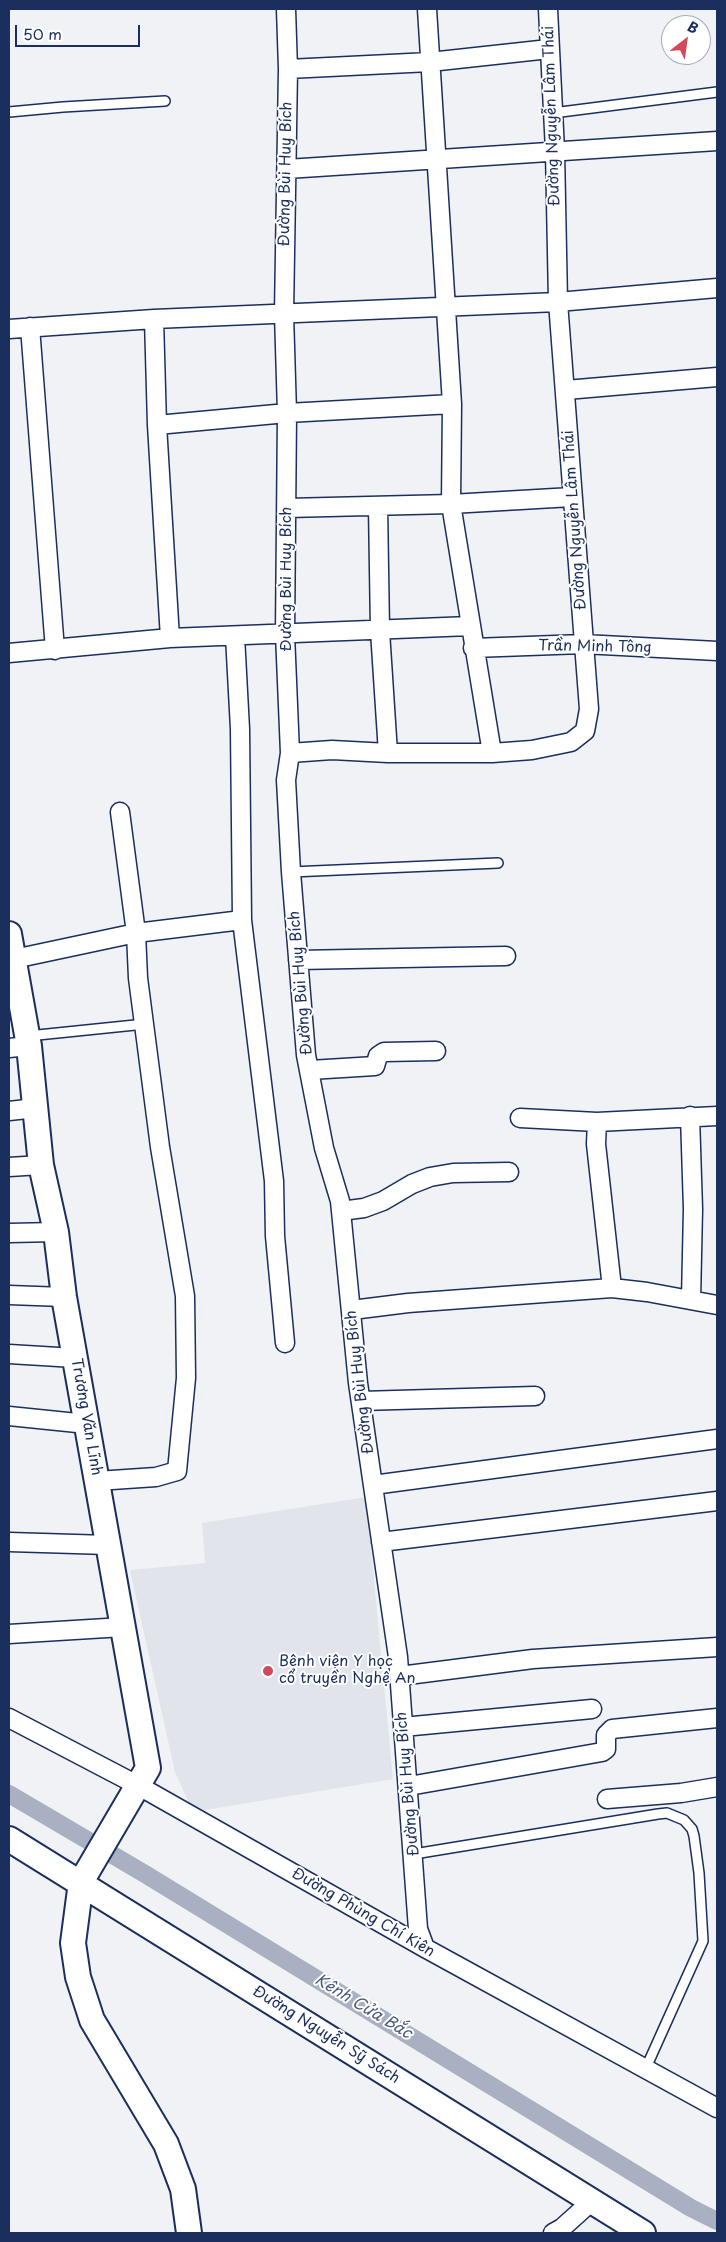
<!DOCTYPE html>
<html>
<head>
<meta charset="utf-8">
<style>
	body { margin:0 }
	#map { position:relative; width:726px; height:2242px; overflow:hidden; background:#f1f2f5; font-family:"Playpen Sans",sans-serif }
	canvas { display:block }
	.frame { position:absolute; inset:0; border:10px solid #1b2f5e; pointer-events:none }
	.north { position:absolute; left:661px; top:15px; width:50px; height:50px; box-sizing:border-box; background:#fff; border:1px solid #a4acbf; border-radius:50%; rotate:30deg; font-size:14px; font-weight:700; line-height:20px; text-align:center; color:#1b2f5e }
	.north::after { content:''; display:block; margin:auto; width:18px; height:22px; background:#d1495b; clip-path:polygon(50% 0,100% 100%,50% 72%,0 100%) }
	.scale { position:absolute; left:15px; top:25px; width:125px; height:22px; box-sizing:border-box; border:2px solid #1b2f5e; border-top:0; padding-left:6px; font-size:15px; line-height:18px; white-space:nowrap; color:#1b2f5e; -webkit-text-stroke:4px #fff; paint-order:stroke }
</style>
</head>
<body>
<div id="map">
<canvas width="726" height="2242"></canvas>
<div class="frame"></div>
<div class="north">B</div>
<div class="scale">50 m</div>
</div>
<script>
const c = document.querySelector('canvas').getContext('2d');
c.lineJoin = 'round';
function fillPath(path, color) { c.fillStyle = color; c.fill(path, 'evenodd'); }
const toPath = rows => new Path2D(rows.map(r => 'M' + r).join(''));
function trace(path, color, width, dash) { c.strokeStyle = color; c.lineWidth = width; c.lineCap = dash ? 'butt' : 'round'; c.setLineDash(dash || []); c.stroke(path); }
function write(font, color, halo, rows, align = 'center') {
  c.font = font + ' "Playpen Sans",sans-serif'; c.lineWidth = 4; c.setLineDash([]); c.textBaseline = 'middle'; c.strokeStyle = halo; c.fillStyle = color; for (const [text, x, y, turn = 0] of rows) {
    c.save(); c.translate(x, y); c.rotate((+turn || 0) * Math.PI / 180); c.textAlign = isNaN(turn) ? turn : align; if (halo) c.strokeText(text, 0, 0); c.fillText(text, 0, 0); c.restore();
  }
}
const built = toPath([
	[366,1497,393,1779,193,1812,175,1772,130,1570,205,1563,202,1523]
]);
const canal = toPath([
	[9,1794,145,1874,691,2208,717,2221]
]);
const lane = toPath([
	[9,112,63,107,165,101],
	[553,113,717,92],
	[291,872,498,863],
	[28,1036,145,1024],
	[414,1854,658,1814,667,1813,684,1820,692,1829,694,1836,699,1873,703,1941,645,2070]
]);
const street = toPath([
	[286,9,288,69,284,314,287,413,285,634,290,753,286,780,291,872,306,1055,324,1148,340,1201,358,1383,398,1657,418,1929,425,1948],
	[427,9,452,404,451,504,492,753],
	[288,69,430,62,549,49],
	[287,169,717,141],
	[154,319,157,425,170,638],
	[30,327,55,650],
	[9,329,154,319,558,302,717,288],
	[566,390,717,377],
	[157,425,287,413,452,404],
	[378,506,380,631,388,753],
	[287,508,451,504,572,497],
	[235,636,240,729,242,920,274,1181,275,1236,285,1343],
	[473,648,583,644,717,651],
	[9,653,170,638,470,626],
	[290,753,332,750,388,753,492,753,532,750,571,742,585,731,589,709,558,302,555,151,548,9],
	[14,959,136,933,242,920],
	[298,960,506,956],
	[9,1048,29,1046],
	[310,1070,375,1066,378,1056,384,1052,436,1051],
	[9,1111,36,1108],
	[690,1116,693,1209,691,1300],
	[520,1118,597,1122,717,1116],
	[597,1122,596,1144,612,1288],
	[9,1167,41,1165],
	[341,1211,364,1208,383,1201,412,1184,430,1177,453,1173,509,1172],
	[9,1233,56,1232],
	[9,1295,64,1297],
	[352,1310,408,1303,612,1288,647,1292,717,1305],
	[9,1354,75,1358],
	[361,1401,535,1396],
	[9,1416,87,1424],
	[97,1481,156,1477,177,1471,186,1378,185,1296,160,1147,138,978,136,933,120,812],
	[373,1485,717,1439],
	[9,1542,108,1545],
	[381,1542,717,1501],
	[9,1634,123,1627],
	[400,1676,533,1659,717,1647],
	[9,1718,139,1786,425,1948,717,2108],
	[403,1727,592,1709],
	[409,1786,602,1752,606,1749,606,1735,612,1729,717,1718],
	[607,1799,681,1793,717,1787],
	[553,2233,562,2228,592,2201]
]);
const secondary = toPath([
	[9,934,29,1046,41,1165,56,1232,64,1297,148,1768,81,1882,73,1943,78,1977,92,2020,166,2144,183,2189,189,2233],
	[9,1839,643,2233]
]);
const markers = [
	[268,1671,6,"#d1495b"]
];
const streetNames = [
	["Đường Nguyễn Lâm Thái",552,116,-92],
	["Đường Bùi Huy Bích",286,174,-89],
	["Đường Nguyễn Lâm Thái",575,520,-94],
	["Đường Bùi Huy Bích",287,579,-90],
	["Trần Minh Tông",595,647,1],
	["Đường Bùi Huy Bích",301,983,-95],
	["Đường Bùi Huy Bích",360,1382,-97],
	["Trương Văn Lĩnh",86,1417,80],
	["Đường Bùi Huy Bích",408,1784,-95],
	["Đường Phùng Chí Kiên",363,1913,30],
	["Đường Nguyễn Sỹ Sách",326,2035,32]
];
const poiNames = [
	["Bệnh viện Y học",279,1662],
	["cổ truyền Nghệ An",279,1679]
];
const waterNames = [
	["Kênh Cửa Bắc",363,2007,31]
];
fillPath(built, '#e1e4ea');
trace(canal, '#a8b0c2', 18);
trace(lane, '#1b2f5e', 12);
trace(street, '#1b2f5e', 21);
trace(secondary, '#1b2f5e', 28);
trace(lane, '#fff', 9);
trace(street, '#fff', 18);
trace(secondary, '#fff', 24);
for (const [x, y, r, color] of markers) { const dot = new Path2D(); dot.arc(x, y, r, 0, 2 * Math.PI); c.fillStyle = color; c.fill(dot); trace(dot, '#fff', 2); }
write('15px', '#1b2f5e', '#fff', streetNames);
write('15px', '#1b2f5e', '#fff', poiNames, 'left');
write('italic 16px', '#4c5c81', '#fff', waterNames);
</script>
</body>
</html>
